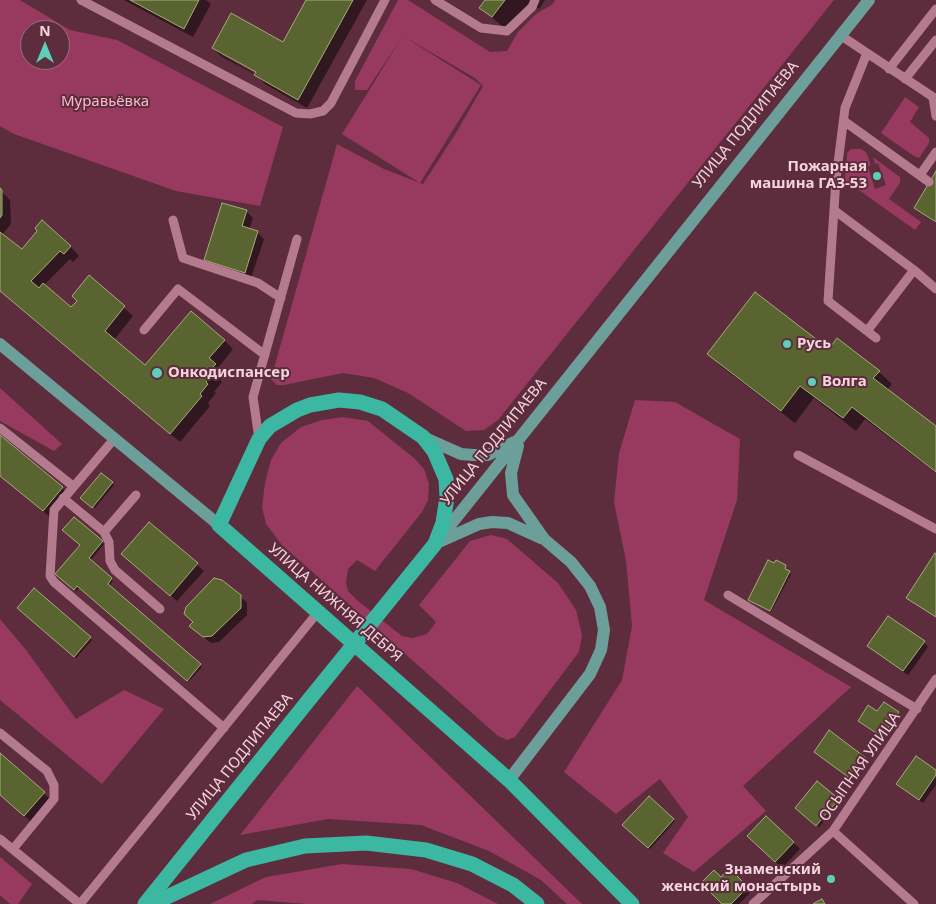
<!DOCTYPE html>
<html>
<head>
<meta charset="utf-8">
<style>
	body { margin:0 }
	#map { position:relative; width:936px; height:904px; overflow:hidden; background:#5d2c3d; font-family:"Noto Sans",sans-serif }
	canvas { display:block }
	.north { position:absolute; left:20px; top:20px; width:50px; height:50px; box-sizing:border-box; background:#5d2c3d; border:1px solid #996f7d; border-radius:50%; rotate:0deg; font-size:14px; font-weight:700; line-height:20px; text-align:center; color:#f4d4dd }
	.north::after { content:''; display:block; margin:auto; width:18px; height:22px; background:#5eceb8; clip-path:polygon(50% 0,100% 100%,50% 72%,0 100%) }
</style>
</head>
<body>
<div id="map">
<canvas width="936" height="904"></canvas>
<div class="north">N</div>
</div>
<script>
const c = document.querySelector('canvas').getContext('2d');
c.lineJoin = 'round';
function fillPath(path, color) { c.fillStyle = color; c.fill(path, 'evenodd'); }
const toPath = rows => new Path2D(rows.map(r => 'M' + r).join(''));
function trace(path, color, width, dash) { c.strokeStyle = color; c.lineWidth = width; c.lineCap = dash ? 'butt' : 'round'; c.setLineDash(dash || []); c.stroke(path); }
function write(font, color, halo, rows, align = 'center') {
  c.font = font + ' "Noto Sans",sans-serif'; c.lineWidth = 4; c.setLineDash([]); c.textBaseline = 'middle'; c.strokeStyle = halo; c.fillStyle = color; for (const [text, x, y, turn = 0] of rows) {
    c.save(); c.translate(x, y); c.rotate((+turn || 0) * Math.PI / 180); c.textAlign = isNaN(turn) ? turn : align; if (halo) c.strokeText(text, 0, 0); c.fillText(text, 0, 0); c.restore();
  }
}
const green = toPath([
	[0,0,20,0,70,30,117,40,283,127,260,206,176,191,14,134,0,126],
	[30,30,60,30,60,60,30,60],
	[398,0,408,0,490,52,507,51,518,32,536,14,553,4,555,0,834,0,498,420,484,430,466,431,408,393,374,378,343,373,284,385,277,385,271,379,337,144,384,169,423,184,456,133,483,86,475,78,403,36,481,85,420,183,342,134,402,37,367,90,355,90,355,81],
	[905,97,919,107,910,122,929,138,929,143,919,158,914,156,881,133],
	[851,149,861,149,866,152,871,165,868,167,875,189,886,185,878,163,875,164,873,157,900,177,900,183,889,199,921,222,915,230,845,180,847,153],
	[0,388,62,444,54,451,0,421],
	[635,400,675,402,740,439,737,500,704,600,851,687,743,786,766,811,694,872,663,853,688,817,660,779,616,814,564,772,622,680,632,626,626,561,614,502,619,453],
	[343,417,368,421,414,458,424,469,429,484,428,500,422,512,375,571,357,560,348,569,346,582,348,591,358,601,402,636,413,638,427,634,436,622,419,605,470,541,491,535,507,539,558,583,576,610,582,635,579,652,515,737,507,740,498,736,282,545,266,524,262,507,265,483,271,460,281,443,301,427,322,420],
	[0,619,26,650,76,719,124,690,164,709,102,784,0,700],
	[357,686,582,904,567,904,541,880,489,851,421,825,328,819,240,835],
	[0,857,32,884,18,904,10,904,0,895],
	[342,864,411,869,457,883,498,904,307,904,257,900,252,904,210,904,266,877]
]);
const shadow = toPath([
	[124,0,206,0,211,4,193,37],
	[307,0,367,0,307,108,265,84,256,75,222,57,213,48,283,44],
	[222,52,262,74,261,77,222,55],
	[485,0,545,0,539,9,533,4,511,34,481,8],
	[936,175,936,223,915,208],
	[0,190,10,200,11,224,2,235,22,250,39,231,42,222,71,247,79,256,73,262,70,259,44,285,71,309,79,301,89,277,133,316,114,340,145,367,224,340,233,349,218,368,224,374,220,379,222,382,214,392,216,393,208,403,210,406,180,442,0,291],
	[246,211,253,218,249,230,257,232,264,239,251,278,212,266,206,260],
	[829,351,879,372,892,384,887,390,936,428,936,473,865,419,856,431,814,398,795,423,722,367,709,354],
	[0,437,69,494,50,517,0,475],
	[101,474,114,485,95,508,82,498],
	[75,518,104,544,90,561,113,581,109,586,202,667,189,681,80,587,76,591,57,574,81,546],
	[149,523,204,571,177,601,129,560],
	[786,566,786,571,791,574,771,612,749,600],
	[34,590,92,640,76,658,18,608],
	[240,596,247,603,247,615,219,642,211,643,197,632,194,622],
	[924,642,928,647,908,675,873,650],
	[878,713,900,715,884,738,861,723],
	[817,753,866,759,867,760,853,780],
	[0,755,53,802,34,824,0,795],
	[936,771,936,785,923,803,898,784],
	[818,783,840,802,819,827,797,808],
	[649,798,675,821,650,849,624,825],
	[767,818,800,849,782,868,749,836],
	[729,870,751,892,739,904,724,904,721,879]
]);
const building = toPath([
	[130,0,199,0,184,29,130,0],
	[306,0,353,0,298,100,254,75,256,72,212,48,231,13,283,42,306,0],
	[485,0,505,0,492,17,479,8,485,0],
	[936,171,936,222,914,208,936,171],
	[0,188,2,190,2,215,0,218,0,188],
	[222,203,247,210,242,226,258,231,245,273,204,260,222,203],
	[42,220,71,246,64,254,60,251,31,281,39,288,43,283,71,307,77,301,72,296,89,275,125,306,105,331,145,365,191,311,225,340,209,358,216,364,211,369,214,372,206,382,208,384,200,394,202,396,170,434,0,291,0,232,22,249,37,231,35,228,42,220],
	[755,292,829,349,837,338,880,371,873,378,936,426,936,472,852,407,843,418,800,386,781,411,707,354,755,292],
	[0,435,63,487,43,511,0,476,0,435],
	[101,473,113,482,92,508,80,498,101,473],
	[74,517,103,541,89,558,112,578,108,584,201,664,187,681,77,586,74,590,55,574,80,545,62,530,74,517],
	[149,522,198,563,170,596,121,554,149,522],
	[935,553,936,554,936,617,906,598,935,553],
	[768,560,774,563,776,560,786,565,785,569,790,571,770,611,748,600,768,560],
	[214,578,222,580,241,595,241,608,212,636,203,637,189,626,193,622,184,614,186,607,214,578],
	[34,588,91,637,74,657,17,608,34,588],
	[888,616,925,641,903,671,867,646,888,616],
	[884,702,899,712,882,737,858,721,868,705,877,711,884,702],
	[829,730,866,758,851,779,814,752,829,730],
	[0,753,45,792,24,816,0,795,0,753],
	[916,756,936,770,936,775,919,800,896,784,916,756],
	[817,781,839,799,816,826,795,808,817,781],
	[649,796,674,819,648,848,622,825,649,796],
	[766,816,794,842,775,862,747,836,766,816],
	[729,868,748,887,731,904,722,904,701,883,714,870,721,877,729,868],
	[822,899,825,904,813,904,816,902,822,899]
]);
const minor = toPath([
	[81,0,296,113,310,114,323,111,331,103,385,0],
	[435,0,481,28,507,31,532,7,535,0],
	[840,35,936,99],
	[867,53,845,108,836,179,828,301,876,338],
	[889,69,936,9],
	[905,79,936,40],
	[933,97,936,116],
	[844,121,929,182],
	[920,175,936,152],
	[834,210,914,270,867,331],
	[173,220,183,258,258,283,281,298],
	[914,270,936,289],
	[144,330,178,289,265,355],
	[0,428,73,486],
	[114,439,54,510,50,576,54,582,224,728],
	[259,439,253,397,297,239],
	[798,455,936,529],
	[63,498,104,532,109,542,110,561,115,570,160,609],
	[104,532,136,495],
	[728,595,917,709],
	[0,733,47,771,54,785,54,799,13,849],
	[833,831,914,904],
	[0,839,80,904],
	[80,904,318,612],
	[753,904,833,831,936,679]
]);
const major = toPath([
	[0,344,219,525],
	[425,438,461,454,473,455,488,455,514,442],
	[440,538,869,0],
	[441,541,479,524,492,522,508,523,541,538],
	[509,780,590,674,601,650,604,630,600,607,590,586,571,562,544,539,513,495,511,473,518,446]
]);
const highway = toPath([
	[145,904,308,701,397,591,435,544,443,523,447,497,446,479,434,451,423,437,382,409,360,402,339,400,310,405,297,410,270,426,259,439,219,525,318,612,509,780,632,904],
	[152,904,246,860,305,846,366,843,426,850,472,864,513,885,537,904]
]);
const markers = [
	[877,176,5,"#5eceb8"],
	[787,344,5,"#5eceb8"],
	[157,373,6,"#5eceb8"],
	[812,382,5,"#5eceb8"],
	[831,879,5,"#5eceb8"]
];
const parkNames = [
	["Муравьёвка",105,102]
];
const streetNames = [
	["УЛИЦА ПОДЛИПАЕВА",746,125,-51],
	["УЛИЦА ПОДЛИПАЕВА",494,442,-51],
	["УЛИЦА НИЖНЯЯ ДЕБРЯ",335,603,41],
	["УЛИЦА ПОДЛИПАЕВА",240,757,-51],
	["ОСЫПНАЯ УЛИЦА",860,767,-55]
];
const poiNames = [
	["Пожарная",867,167,"right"],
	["машина ГАЗ-53",867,184,"right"],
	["Русь",797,344],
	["Онкодиспансер",168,373],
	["Волга",822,382],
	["Знаменский",821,870,"right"],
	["женский монастырь",821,887,"right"]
];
fillPath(green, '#983a5f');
fillPath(shadow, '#0007');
fillPath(building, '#5a6431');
trace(building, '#a2ae78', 1);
trace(minor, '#b47b8e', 9);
trace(major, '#6c9f99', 12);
trace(highway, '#3cb7a1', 15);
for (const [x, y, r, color] of markers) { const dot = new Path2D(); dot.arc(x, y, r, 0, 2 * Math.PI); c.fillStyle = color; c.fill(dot); trace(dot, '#5d2c3d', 2); }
write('15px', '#fabace', '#5d2c3d', parkNames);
write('15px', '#f4d4dd', '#5d2c3d', streetNames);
write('bold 15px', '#f4d4dd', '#5d2c3d', poiNames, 'left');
</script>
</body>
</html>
